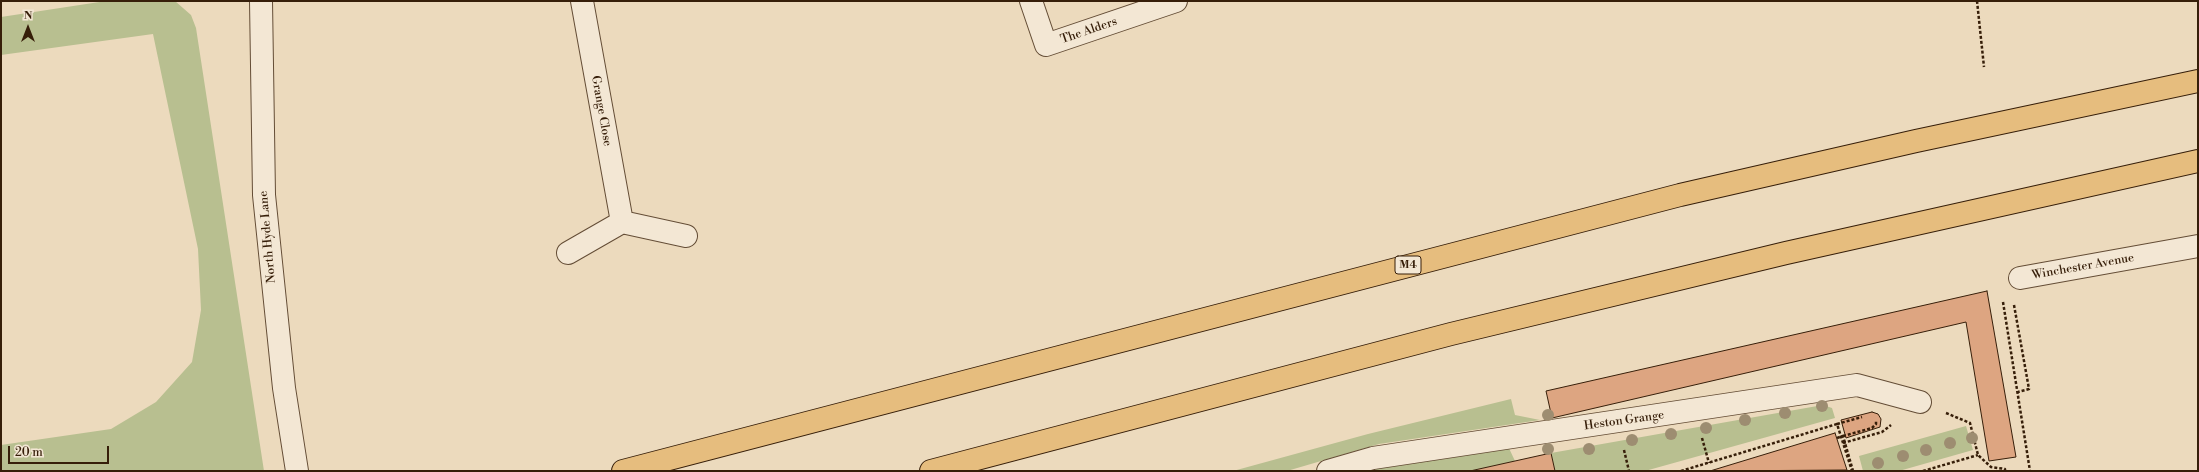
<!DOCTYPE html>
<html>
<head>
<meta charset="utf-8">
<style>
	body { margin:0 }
	#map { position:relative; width:2199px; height:472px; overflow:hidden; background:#ecdabd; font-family:"Libre Bodoni",serif }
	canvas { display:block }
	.frame { position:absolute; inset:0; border:2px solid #361e09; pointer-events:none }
	.north { position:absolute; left:8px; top:8px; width:40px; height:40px; -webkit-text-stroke:3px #f3e7d4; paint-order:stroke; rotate:0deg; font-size:11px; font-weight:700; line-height:16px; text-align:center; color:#361e09 }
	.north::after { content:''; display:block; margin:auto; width:14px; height:18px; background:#361e09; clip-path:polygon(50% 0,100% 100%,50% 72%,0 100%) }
	.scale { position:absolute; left:8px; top:446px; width:101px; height:18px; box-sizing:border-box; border:2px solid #361e09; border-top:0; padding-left:5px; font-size:12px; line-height:14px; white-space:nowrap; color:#361e09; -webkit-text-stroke:3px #f3e7d4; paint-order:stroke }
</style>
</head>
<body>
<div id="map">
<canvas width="2199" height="472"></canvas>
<div class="frame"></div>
<div class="north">N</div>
<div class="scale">20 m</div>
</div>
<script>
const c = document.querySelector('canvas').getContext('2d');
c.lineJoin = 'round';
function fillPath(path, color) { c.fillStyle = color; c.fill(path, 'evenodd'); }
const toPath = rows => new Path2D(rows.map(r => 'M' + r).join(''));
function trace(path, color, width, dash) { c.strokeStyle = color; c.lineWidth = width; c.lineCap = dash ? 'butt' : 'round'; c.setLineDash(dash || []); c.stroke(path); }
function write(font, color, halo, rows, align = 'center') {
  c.font = font + ' "Libre Bodoni",serif'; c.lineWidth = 4; c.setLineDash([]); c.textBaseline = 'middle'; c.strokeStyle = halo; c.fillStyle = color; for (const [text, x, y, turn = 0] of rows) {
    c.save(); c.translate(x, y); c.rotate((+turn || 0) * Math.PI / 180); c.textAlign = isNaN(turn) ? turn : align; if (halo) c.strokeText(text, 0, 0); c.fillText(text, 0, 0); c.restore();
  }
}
const green = toPath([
	[106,1,175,1,191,15,196,28,264,471,1,471,1,445,111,429,156,402,192,362,201,310,198,249,153,34,1,55,1,17],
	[1511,399,1515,415,1540,420,1379,444,1287,471,1233,471,1368,434],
	[1823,405,1832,408,1835,418,1645,471,1555,471,1551,453],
	[1966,426,1973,450,1899,471,1863,471,1859,456],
	[1507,444,1515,461,1470,471,1358,471]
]);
const building = toPath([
	[1987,291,2016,457,1989,461,1966,322,1552,418,1546,391,1987,291],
	[1872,412,1878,414,1881,419,1880,427,1846,438,1841,420,1872,412],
	[1835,433,1847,470,1710,471,1835,433],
	[1551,453,1555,471,1470,471,1551,453]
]);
const path = toPath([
	[1977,1,1984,67],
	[2003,302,2030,471],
	[2014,305,2029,389,2018,392],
	[1946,413,1970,423,1978,455,1991,467,2005,469,2005,471],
	[1837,424,1862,417],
	[1843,436,1872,428,1876,424,1876,421],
	[1702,438,1709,463],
	[1843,443,1882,432,1891,425],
	[1624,450,1629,471],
	[1681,471,1837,424,1852,471],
	[1923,471,1978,455]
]);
const minor = toPath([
	[261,1,264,195,284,388,297,471],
	[582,1,622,222],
	[1031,1,1046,45,1176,1],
	[568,253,622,222,686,236],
	[2020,278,2198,246],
	[1328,471,1373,458,1857,385,1920,402]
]);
const highway = toPath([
	[623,471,1680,195,1916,141,2198,81],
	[931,471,1451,334,1786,253,2198,161]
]);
const pathBridge = toPath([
	[1837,438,1843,436,1853,471]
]);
const trees = [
	[1822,406],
	[1785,413],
	[1548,415],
	[1745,420],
	[1706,428],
	[1671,434],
	[1972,438],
	[1632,440],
	[1950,443],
	[1548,449],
	[1589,449],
	[1926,450],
	[1903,456],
	[1878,463]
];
const shields = [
	[1408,265,26]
];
const shieldNames = [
	["M4",1408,265]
];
const streetNames = [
	["The Alders",1089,31,-19],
	["Grange Close",601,111,80],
	["North Hyde Lane",268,237,-95],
	["Winchester Avenue",2083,267,-10],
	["Heston Grange",1624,421,-8]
];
fillPath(green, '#b8bf90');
fillPath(building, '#dda581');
trace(building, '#361e09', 1);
trace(minor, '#644d36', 24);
trace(highway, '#361e09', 24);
trace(path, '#361e09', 2.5, [3, 2]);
trace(minor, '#f3e7d4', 22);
trace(highway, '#e6bd7e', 22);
trace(pathBridge, '#361e09', 2.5, [3, 2]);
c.fillStyle = '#9d8d71';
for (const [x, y] of trees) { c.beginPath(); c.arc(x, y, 6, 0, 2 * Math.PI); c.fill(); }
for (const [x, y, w] of shields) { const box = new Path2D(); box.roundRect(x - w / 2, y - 9, w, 18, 3); c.fillStyle = '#f3e7d4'; c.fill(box); trace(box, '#361e09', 1); }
write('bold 11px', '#361e09', null, shieldNames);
write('12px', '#361e09', '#f3e7d4', streetNames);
</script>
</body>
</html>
